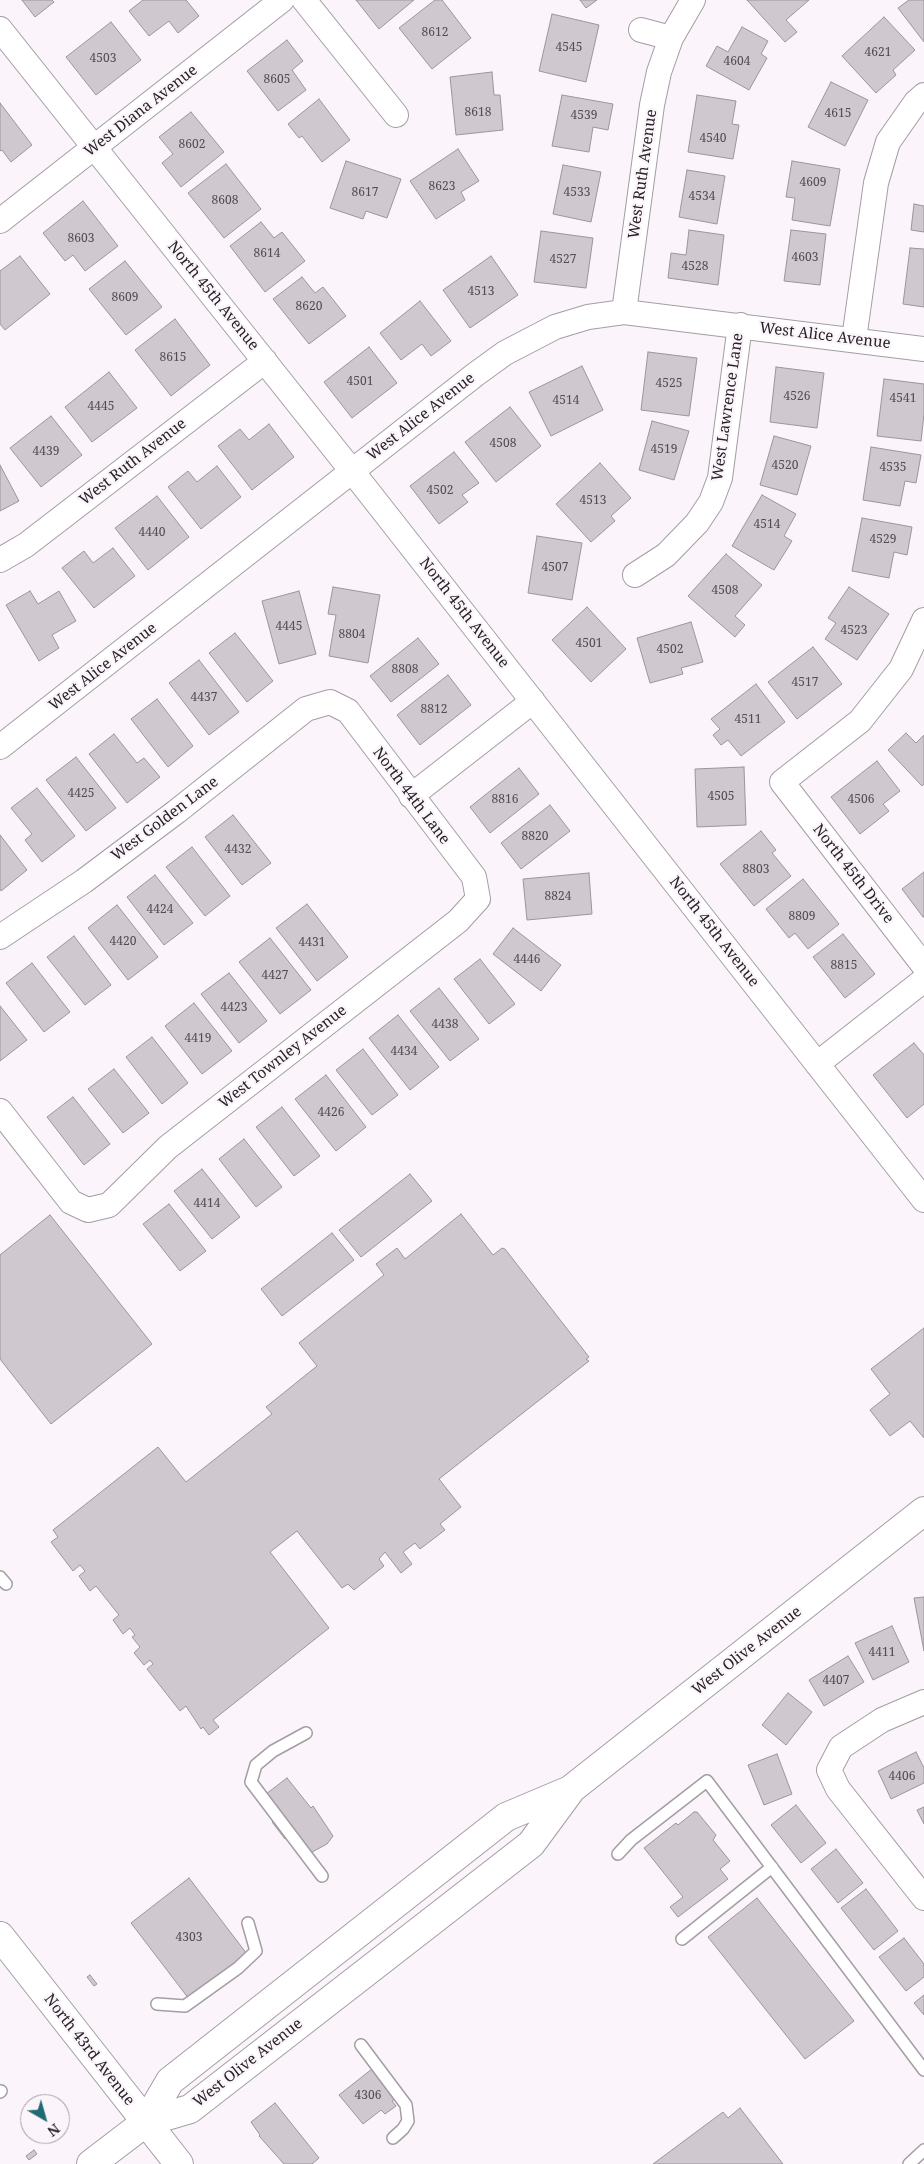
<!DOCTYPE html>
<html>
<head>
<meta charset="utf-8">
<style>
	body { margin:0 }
	#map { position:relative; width:924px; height:2164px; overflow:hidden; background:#fbf4fb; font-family:"Noto Serif",serif }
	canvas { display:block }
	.north { position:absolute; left:20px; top:2094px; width:50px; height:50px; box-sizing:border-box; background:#fbf4fb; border:1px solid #a5a0a6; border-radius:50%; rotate:142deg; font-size:14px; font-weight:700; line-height:20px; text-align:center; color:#252326 }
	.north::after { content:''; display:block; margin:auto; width:18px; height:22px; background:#206a74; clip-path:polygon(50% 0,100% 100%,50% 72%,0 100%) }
</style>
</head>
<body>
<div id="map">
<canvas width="924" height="2164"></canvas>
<div class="north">N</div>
</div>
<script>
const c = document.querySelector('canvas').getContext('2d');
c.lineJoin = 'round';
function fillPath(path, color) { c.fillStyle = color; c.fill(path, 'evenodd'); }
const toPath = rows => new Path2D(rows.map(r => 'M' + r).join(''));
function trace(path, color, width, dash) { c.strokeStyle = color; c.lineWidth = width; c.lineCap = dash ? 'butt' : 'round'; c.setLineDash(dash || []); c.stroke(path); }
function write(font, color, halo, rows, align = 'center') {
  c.font = font + ' "Noto Serif",serif'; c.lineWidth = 4.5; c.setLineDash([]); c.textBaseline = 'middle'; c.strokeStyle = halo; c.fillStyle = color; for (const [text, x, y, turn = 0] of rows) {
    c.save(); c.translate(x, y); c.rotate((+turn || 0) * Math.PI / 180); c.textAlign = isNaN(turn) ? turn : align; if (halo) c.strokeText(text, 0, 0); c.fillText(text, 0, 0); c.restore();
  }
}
const building = toPath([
	[22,0,52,0,54,2,35,17,22,0],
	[143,0,186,0,199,16,178,33,169,21,149,36,129,11,143,0],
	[356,0,414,0,379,29,356,0],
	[435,0,442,0,471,38,432,69,399,28,435,0],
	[580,0,597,0,586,8,580,0],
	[747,0,809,0,786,20,797,32,785,42,747,0],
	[909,0,924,0,924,42,898,8,909,0],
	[552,14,599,25,586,82,539,71,552,14],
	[884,17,915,50,893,70,896,75,876,93,842,56,884,17],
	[111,22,141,60,96,95,66,57,111,22],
	[742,27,768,41,761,54,767,58,749,90,706,66,717,46,728,52,742,27],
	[287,40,303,61,292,70,306,90,278,111,247,71,287,40],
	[492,72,494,95,500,95,503,130,456,135,450,77,492,72],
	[831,82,868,100,845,146,808,127,831,82],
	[562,95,613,104,608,130,593,127,589,152,552,146,562,95],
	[697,95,736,101,732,124,739,125,733,159,688,152,697,95],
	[319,99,350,140,322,162,302,136,299,138,288,124,319,99],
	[0,103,32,145,11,162,2,150,0,151,0,103],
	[191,112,224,152,181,187,162,163,173,154,159,137,191,112],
	[458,149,479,181,461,192,465,200,436,219,410,181,458,149],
	[346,161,401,179,387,218,366,211,363,219,330,208,346,161],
	[792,161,840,169,830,226,792,220,795,198,786,197,792,161],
	[226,164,261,209,224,238,188,193,226,164],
	[563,165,601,172,591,222,553,214,563,165],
	[687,170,725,176,717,224,679,217,687,170],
	[83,201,118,246,85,271,73,255,65,261,43,233,83,201],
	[914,204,924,206,924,232,911,230,914,204],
	[261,222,274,238,282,232,305,261,265,292,230,246,261,222],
	[689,230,724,235,718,285,668,278,671,253,686,255,689,230],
	[791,230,826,234,820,285,784,281,791,230],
	[541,231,593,238,586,288,534,282,541,231],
	[910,248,924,249,924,307,903,304,910,248],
	[20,256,50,294,5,330,0,324,0,271,20,256],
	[491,256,518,295,470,328,443,290,491,256],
	[125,261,162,307,126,335,89,289,125,261],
	[302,277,315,293,323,287,346,316,309,344,273,299,302,277],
	[420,301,451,341,431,356,422,344,401,360,380,333,420,301],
	[175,319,210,365,171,396,135,350,175,319],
	[369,347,397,383,352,418,324,382,369,347],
	[648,352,697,358,689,416,641,410,648,352],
	[582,366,603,410,551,436,529,392,582,366],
	[776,367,824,373,817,428,770,422,776,367],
	[109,372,137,408,92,442,65,407,109,372],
	[884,379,924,384,924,414,921,441,877,436,884,379],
	[510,407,541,446,496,482,465,442,510,407],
	[51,416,82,455,41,487,10,448,51,416],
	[652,421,689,431,674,480,639,470,652,421],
	[269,424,294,457,252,490,218,446,240,429,249,440,269,424],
	[774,436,811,446,797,495,760,485,774,436],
	[871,447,921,455,916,483,905,481,900,506,863,500,871,447],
	[454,452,479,483,462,495,468,502,439,524,410,486,454,452],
	[600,463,631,498,611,516,615,521,591,542,556,504,600,463],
	[0,465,19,501,0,511,0,465],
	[217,466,241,497,201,529,168,487,188,471,197,482,217,466],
	[762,495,796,514,784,536,792,541,774,570,732,546,762,495],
	[157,496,189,537,148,570,115,528,157,496],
	[862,518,912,527,907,555,894,552,889,578,852,571,862,518],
	[537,536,582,543,572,600,528,593,537,536],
	[113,548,135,576,94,608,62,568,84,551,93,563,113,548],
	[726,554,762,585,735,616,745,625,735,637,688,596,726,554],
	[333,587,380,595,368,663,329,656,336,615,328,614,333,587],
	[849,587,889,614,857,660,825,639,836,623,828,618,849,587],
	[30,591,38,604,59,591,76,621,52,635,59,648,39,661,6,605,30,591],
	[299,591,316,654,279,664,262,601,299,591],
	[587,607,626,649,591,682,552,640,587,607],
	[691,622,703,662,681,668,683,674,650,683,637,638,691,622],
	[235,633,273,681,247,702,209,653,235,633],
	[418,638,439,664,391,702,370,676,418,638],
	[813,647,842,684,797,719,768,682,813,647],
	[199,660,239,712,209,735,169,683,199,660],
	[448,675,471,705,420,745,397,715,448,675],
	[756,684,785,722,741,756,728,740,721,745,713,735,720,729,711,719,756,684],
	[157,699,193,746,168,767,131,719,157,699],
	[906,733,916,743,924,735,924,784,922,786,888,750,906,733],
	[114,734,137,763,144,758,160,777,127,803,89,754,114,734],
	[76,757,116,808,86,831,46,780,76,757],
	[877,761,900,791,883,804,889,811,860,834,831,797,877,761],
	[744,767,746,825,697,827,695,769,744,767],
	[519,768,539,794,490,833,470,807,519,768],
	[37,788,75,836,42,862,25,840,32,834,11,808,37,788],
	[550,805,570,831,521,869,501,843,550,805],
	[233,815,271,863,242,885,205,837,233,815],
	[761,831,776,850,772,853,791,876,754,906,720,864,761,831],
	[0,835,27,870,1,891,0,889,0,835],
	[192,847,230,896,205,916,166,867,192,847],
	[924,872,924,917,923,917,902,889,924,872],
	[589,873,592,914,527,920,523,879,589,873],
	[155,875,193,923,164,945,127,897,155,875],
	[803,879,839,924,808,949,795,933,789,938,766,909,803,879],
	[307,904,348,957,317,981,276,928,307,904],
	[117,905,158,957,128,980,88,928,117,905],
	[513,928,561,965,541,991,493,954,513,928],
	[843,934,875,974,845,998,813,957,843,934],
	[74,936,111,985,85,1005,47,957,74,936],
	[270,938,311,990,280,1014,239,962,270,938],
	[480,959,515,1004,489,1024,454,979,480,959],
	[32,963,70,1012,44,1032,6,983,32,963],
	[229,973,267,1021,239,1043,201,994,229,973],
	[439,988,479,1039,450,1061,410,1011,439,988],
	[194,1003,232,1051,202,1074,165,1026,194,1003],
	[0,1006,27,1040,0,1061,0,1006],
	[398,1015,439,1067,410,1090,369,1038,398,1015],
	[152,1037,188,1083,162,1104,126,1057,152,1037],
	[914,1043,924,1055,924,1104,907,1118,873,1075,914,1043],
	[363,1049,398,1095,372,1115,336,1070,363,1049],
	[114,1069,149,1113,123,1133,88,1089,114,1069],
	[326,1075,366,1127,336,1151,295,1099,326,1075],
	[73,1097,110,1144,84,1165,47,1117,73,1097],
	[282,1107,320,1156,294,1176,256,1127,282,1107],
	[244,1139,282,1187,256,1207,219,1159,244,1139],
	[202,1169,240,1217,212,1239,174,1191,202,1169],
	[410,1174,432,1201,361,1257,339,1230,410,1174],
	[169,1204,206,1251,180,1271,143,1224,169,1204],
	[461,1214,493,1255,502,1248,505,1249,589,1357,586,1359,589,1361,439,1479,461,1507,440,1524,445,1530,420,1549,415,1543,403,1552,412,1564,401,1573,385,1552,379,1559,384,1566,354,1590,348,1584,342,1588,297,1531,270,1552,329,1628,213,1720,219,1727,209,1735,203,1727,201,1729,186,1706,180,1711,147,1669,153,1664,150,1660,144,1665,134,1653,140,1647,132,1637,135,1635,130,1628,123,1634,113,1620,119,1615,96,1586,90,1591,79,1576,85,1571,80,1565,73,1571,51,1542,58,1537,53,1530,158,1447,186,1482,272,1414,266,1407,317,1366,299,1343,384,1275,376,1264,397,1248,405,1259,461,1214],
	[50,1215,152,1344,51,1424,0,1359,0,1255,50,1215],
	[332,1233,354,1260,282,1316,261,1289,332,1233],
	[924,1328,924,1438,910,1421,890,1436,870,1410,890,1394,871,1369,924,1328],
	[924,1597,924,1651,914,1598,924,1597],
	[892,1626,909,1662,873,1680,855,1643,892,1626],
	[848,1656,864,1682,824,1706,809,1680,848,1656],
	[788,1693,812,1712,786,1745,762,1725,788,1693],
	[916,1752,924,1768,924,1783,891,1799,878,1771,916,1752],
	[777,1754,792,1794,764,1805,748,1765,777,1754],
	[287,1778,311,1808,313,1806,333,1836,327,1844,312,1852,295,1831,285,1839,272,1822,282,1814,266,1794,287,1778],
	[796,1805,826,1843,801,1863,771,1825,796,1805],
	[924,1807,924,1824,917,1810,924,1807],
	[694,1812,697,1812,716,1835,713,1840,730,1861,720,1869,728,1879,678,1917,670,1907,683,1897,644,1848,676,1823,678,1825,694,1812],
	[836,1849,863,1883,838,1903,811,1869,836,1849],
	[189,1878,247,1954,189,1999,131,1923,189,1878],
	[866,1889,898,1931,874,1950,841,1908,866,1889],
	[757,1898,854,2021,805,2059,708,1937,757,1898],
	[904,1938,924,1964,924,1977,906,1991,879,1957,904,1938],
	[90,1975,97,1984,94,1986,87,1977,90,1975],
	[924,1995,924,2015,914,2003,924,1995],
	[372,2069,396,2098,392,2101,396,2106,385,2114,381,2110,363,2124,339,2095,372,2069],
	[275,2103,319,2158,312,2164,284,2164,259,2136,260,2135,251,2122,275,2103],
	[740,2108,783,2164,653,2164,723,2112,728,2118,740,2108],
	[34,2150,37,2154,29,2160,26,2156,34,2150]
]);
const service = toPath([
	[0,1577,6,1584],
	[306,1733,273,1751,256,1765,251,1782,322,1876],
	[618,1854,631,1840,707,1781,924,2070],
	[682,1939,772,1867],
	[157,2004,185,2006,238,1968,256,1951,248,1923],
	[361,2045,406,2105,408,2121,403,2129,393,2138],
	[0,2092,1,2091],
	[909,2164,924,2150]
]);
const minor = toPath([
	[304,0,396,115],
	[0,29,352,471,924,1200],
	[641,30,671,38],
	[0,221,282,0],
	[624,312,652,105,659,72,671,38,693,0],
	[854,339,876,183,888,142,916,102,924,95],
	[0,560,26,545,265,361],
	[635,575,666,555,697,523,711,502,720,478,740,325],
	[924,620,901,669,860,721,782,782,924,966],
	[0,747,476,374,505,353,555,327,588,317,624,312,924,349],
	[411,796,533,701],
	[0,937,84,881,176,812,306,709,330,702,348,711,474,877,478,899,458,921,168,1147,109,1205,88,1210,71,1202,0,1111],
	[817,1064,924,980],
	[924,1702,882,1720,841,1747,829,1770,838,1789,924,1898]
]);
const secondary = toPath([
	[0,1936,179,2164],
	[146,2122,190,2109,423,1928,531,1844,570,1791],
	[91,2164,146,2122,170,2081,506,1817,570,1790,924,1511]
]);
const numberNames = [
	["8612",435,33],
	["4545",569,48],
	["4621",878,53],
	["4503",103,59],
	["4604",737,62],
	["8605",277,80],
	["8618",478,113],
	["4615",838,114],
	["4539",584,116],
	["4540",713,139],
	["8602",192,145],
	["4609",813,183],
	["8623",442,187],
	["8617",365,193],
	["4533",577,193],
	["4534",702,197],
	["8608",225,201],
	["8603",81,239],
	["8614",267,254],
	["4603",805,258],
	["4527",563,260],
	["4528",695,267],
	["4513",481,292],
	["8609",125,298],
	["8620",309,307],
	["8615",173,358],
	["4501",360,382],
	["4525",669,384],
	["4526",797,397],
	["4541",903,399],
	["4514",566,401],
	["4445",101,407],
	["4508",503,444],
	["4519",664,450],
	["4439",46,452],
	["4520",785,466],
	["4535",893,468],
	["4502",440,491],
	["4513",593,501],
	["4514",767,525],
	["4440",152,533],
	["4529",883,540],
	["4507",555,568],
	["4508",725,591],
	["4445",289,627],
	["4523",854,631],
	["8804",352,635],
	["4501",589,644],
	["4502",670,650],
	["8808",405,670],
	["4517",805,683],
	["4437",204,698],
	["8812",434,710],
	["4511",748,720],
	["4425",81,794],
	["4505",721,797],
	["8816",505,800],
	["4506",861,800],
	["8820",535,837],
	["4432",238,850],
	["8803",756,870],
	["8824",558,897],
	["4424",160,910],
	["8809",802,917],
	["4420",123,942],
	["4431",312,943],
	["4446",527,960],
	["8815",844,966],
	["4427",275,976],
	["4423",234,1008],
	["4438",445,1025],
	["4419",198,1039],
	["4434",404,1052],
	["4426",331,1113],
	["4414",207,1204],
	["4411",882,1653],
	["4407",836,1681],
	["4406",902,1777],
	["4303",189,1938],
	["4306",368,2096]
];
const streetNames = [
	["West Diana Avenue",141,111,-38],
	["West Ruth Avenue",643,174,-82],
	["North 45th Avenue",213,296,51],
	["West Alice Avenue",825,336,7],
	["West Lawrence Lane",728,407,-82],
	["West Alice Avenue",421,417,-38],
	["West Ruth Avenue",133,462,-38],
	["North 45th Avenue",464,613,52],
	["West Alice Avenue",103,667,-38],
	["North 44th Lane",411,796,53],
	["West Golden Lane",165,819,-37],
	["North 45th Drive",853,874,52],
	["North 45th Avenue",714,932,52],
	["West Townley Avenue",283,1057,-38],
	["West Olive Avenue",747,1651,-38],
	["North 43rd Avenue",89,2050,52],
	["West Olive Avenue",248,2063,-38]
];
fillPath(building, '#cfc8cf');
trace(building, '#9b959c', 1);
trace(service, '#a49da4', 14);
trace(minor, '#a49da4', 26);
trace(secondary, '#a49da4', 30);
trace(service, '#fff', 11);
trace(minor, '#fff', 24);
trace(secondary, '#fff', 28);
write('12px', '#504c50', null, numberNames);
write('15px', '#252326', '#fbf4fb', streetNames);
</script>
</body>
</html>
